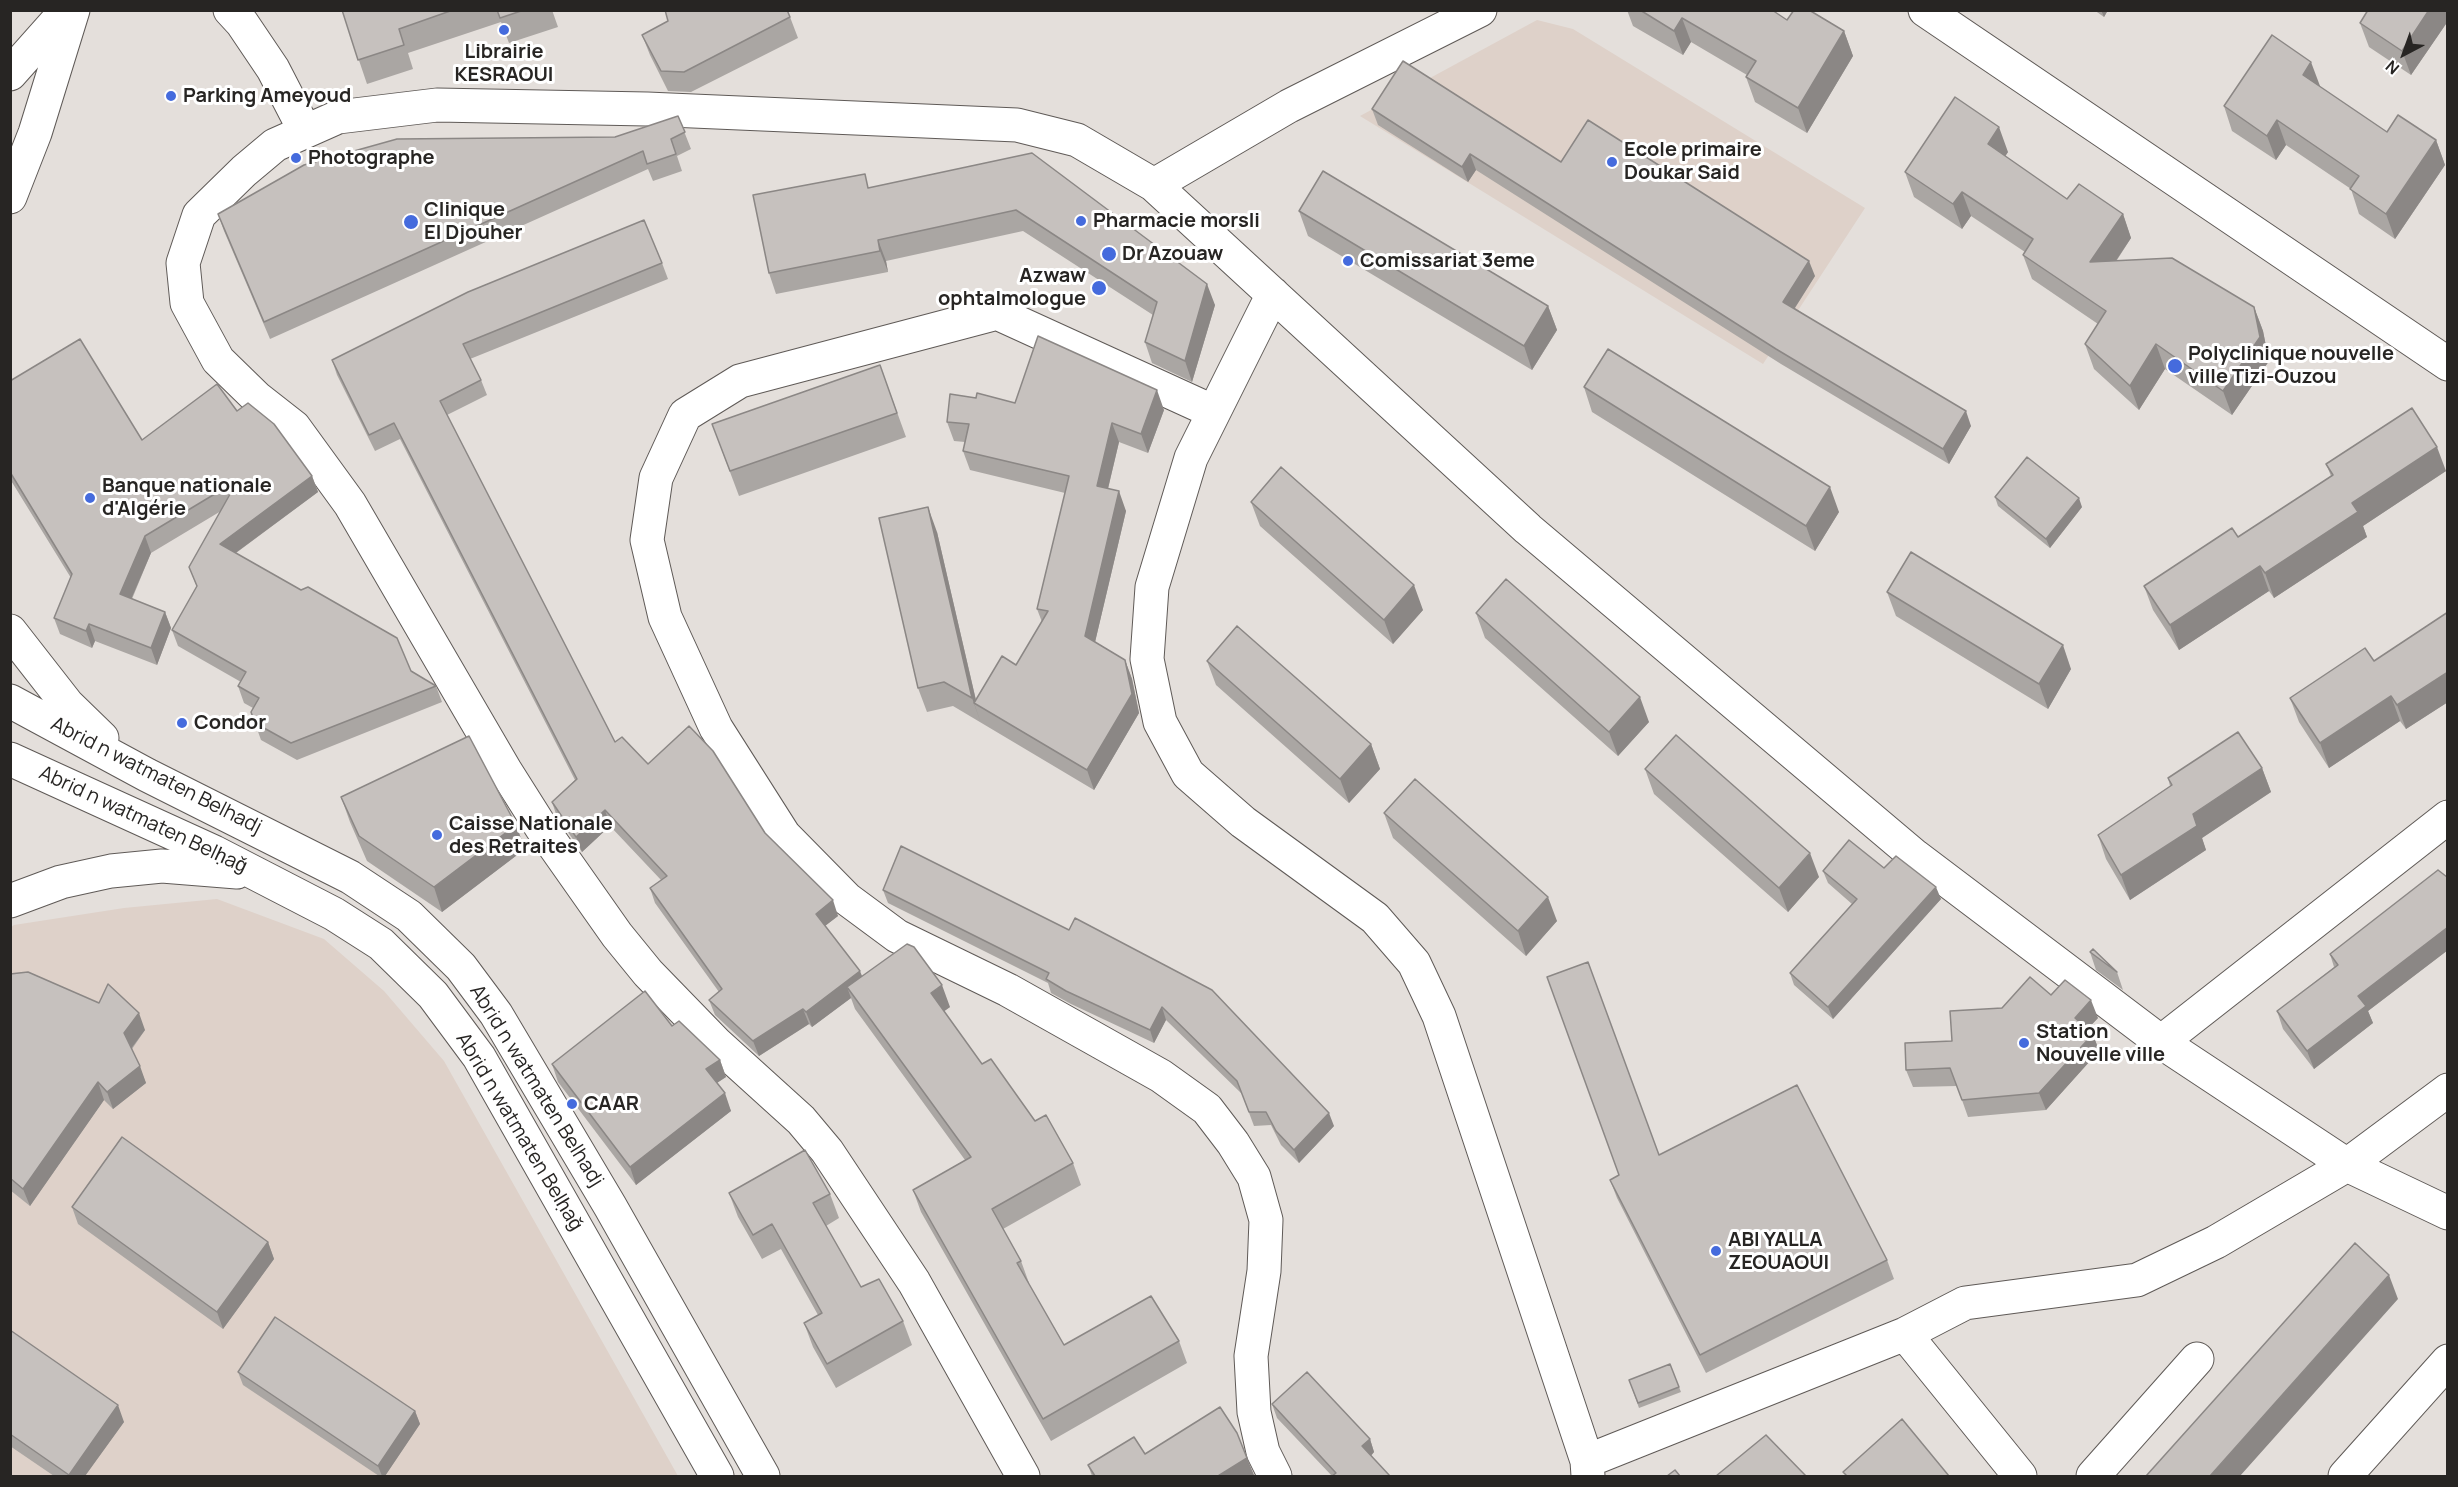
<!DOCTYPE html>
<html>
<head>
<meta charset="utf-8">
<style>
	body { margin:0 }
	#map { position:relative; width:2458px; height:1487px; overflow:hidden; background:#e4dfdb; font-family:Manrope,sans-serif }
	canvas { display:block }
	.frame { position:absolute; inset:0; border:12px solid #272523; pointer-events:none }
	.north { position:absolute; left:2374px; top:24px; width:60px; height:60px; -webkit-text-stroke:4px #fff; paint-order:stroke; rotate:221deg; font-size:16px; font-weight:700; line-height:24px; text-align:center; color:#272523 }
	.north::after { content:''; display:block; margin:auto; width:21px; height:27px; background:#272523; clip-path:polygon(50% 0,100% 100%,50% 72%,0 100%) }
</style>
</head>
<body>
<div id="map">
<canvas width="2458" height="1487"></canvas>
<div class="frame"></div>
<div class="north">N</div>
</div>
<script>
const c = document.querySelector('canvas').getContext('2d');
c.lineJoin = 'round';
function fillPath(path, color) { c.fillStyle = color; c.fill(path, 'evenodd'); }
const toPath = rows => new Path2D(rows.map(r => 'M' + r).join(''));
function trace(path, color, width, dash) { c.strokeStyle = color; c.lineWidth = width; c.lineCap = dash ? 'butt' : 'round'; c.setLineDash(dash || []); c.stroke(path); }
function write(font, color, halo, rows, align = 'center') {
  c.font = font + ' Manrope,sans-serif'; c.lineWidth = 6; c.setLineDash([]); c.textBaseline = 'middle'; c.strokeStyle = halo; c.fillStyle = color; for (const [text, x, y, turn = 0] of rows) {
    c.save(); c.translate(x, y); c.rotate((+turn || 0) * Math.PI / 180); c.textAlign = isNaN(turn) ? turn : align; if (halo) c.strokeText(text, 0, 0); c.fillText(text, 0, 0); c.restore();
  }
}
const built = toPath([
	[1537,20,1573,29,1865,208,1763,364,1360,116],
	[217,899,324,939,384,991,444,1061,678,1476,11,1476,10,928,14,925,124,908]
]);
const minor = toPath([
	[230,10,242,23,273,69,305,131],
	[1925,10,2448,364],
	[1154,185,1528,529,1915,856,2161,1042,2347,1165,2448,1213],
	[1273,294,1191,458,1152,587,1147,659,1160,722,1188,774,1243,822,1375,918,1414,963,1439,1016,1587,1461,1588,1476],
	[1214,412,997,313,740,381,685,415,656,478,647,540,665,617,716,728,784,835,847,899,897,936,1008,990,1161,1076,1207,1109,1233,1143,1254,1177,1266,1220,1264,1271,1251,1356,1254,1412,1263,1452,1275,1476],
	[2161,1042,2448,817],
	[1905,1334,2020,1476],
	[1587,1461,1905,1334,1965,1303,2137,1280,2216,1242,2347,1165,2448,1090],
	[1023,1476,914,1282,827,1151,801,1120,716,1043,648,973,617,935,541,827,505,770,350,504,294,427,257,398,218,360,187,303,183,263,199,215,244,171,275,145,338,117,437,105,647,109,1017,125,1077,140,1154,185,1289,106,1480,10],
	[2093,1476,2197,1359],
	[2345,1476,2448,1361]
]);
const major = toPath([
	[10,74,67,10],
	[10,197,35,133,73,10],
	[10,631,67,704,102,738],
	[10,701,147,775,350,877,409,916,461,967,496,1014,610,1206,763,1476],
	[10,759,214,852,334,914,381,944,433,995,479,1057,717,1476],
	[10,901,61,882,111,871,162,866,237,872]
]);
const wall = toPath([
	[342,10,552,10,558,27,509,43,501,22,408,53,413,69,367,84],
	[1627,10,1772,10,1787,20,1844,31,1853,56,1807,133,1755,102,1746,77,1747,75,1691,42,1683,55,1633,26],
	[2094,10,2108,10,2104,17],
	[2448,10,2448,21,2411,75,2369,47,2360,23],
	[790,17,798,38,691,92,668,91,650,55,642,35],
	[2320,86,2320,87,2387,132,2436,140,2445,165,2395,239,2359,214,2351,189,2286,145,2276,160,2232,131,2224,106],
	[1372,109,1561,162,1815,276,1795,308,1971,426,1949,464,1781,364,1476,170,1468,182,1378,125],
	[678,116,691,149,677,156,682,171,653,181,648,169,270,339,224,231,218,214,615,137],
	[2008,152,2005,156,2067,199,2123,214,2131,238,2117,260,2254,307,2263,331,2269,361,2232,415,2165,369,2139,410,2094,369,2085,344,2098,324,2032,279,2023,255,2025,252,1971,216,1962,229,1914,197,1905,172],
	[1032,153,1215,305,1192,382,1152,363,1145,342,1153,315,1023,231,886,261,888,272,776,294,769,273,870,188],
	[1299,211,1548,306,1557,330,1532,370,1308,236],
	[662,263,668,279,470,359,481,380,487,395,447,415,615,742,648,764,765,833,838,916,825,926,862,976,950,1007,944,1011,982,1064,1073,1163,1081,1185,1003,1229,1021,1261,1029,1283,1028,1283,1064,1345,1179,1341,1187,1363,1051,1441,921,1212,913,1190,965,1160,855,1009,851,998,812,1027,809,1024,759,1056,715,1015,709,1000,719,992,655,903,650,888,661,880,610,826,582,852,557,817,552,802,575,780,400,439,375,451,337,375,332,360],
	[880,365,906,437,739,496,712,424],
	[10,381,142,440,237,411,312,476,318,492,236,553,411,671,436,686,442,702,297,760,261,740,251,712,253,708,244,703,238,686,241,682,178,646,172,630,197,587,189,567,221,511,151,553,132,599,165,612,171,628,157,665,95,641,92,648,60,634,54,618,71,578,10,479],
	[1584,387,1839,512,1815,551,1592,412],
	[976,398,1015,403,1164,410,1148,453,1119,442,1108,489,1126,511,1095,642,1125,660,1132,679,1139,713,1094,790,953,706,927,712,918,688,937,532,976,700,1016,665,1042,622,1037,609,1065,493,970,470,963,451,965,442,954,441,947,422],
	[2326,464,2446,471,2363,526,2367,537,2274,598,2269,591,2179,650,2153,610,2144,586,2238,537,2331,476],
	[1995,497,2082,507,2050,548,1998,506],
	[1251,502,1423,610,1393,644,1260,526],
	[1887,592,2071,669,2048,709,1896,616],
	[2448,612,2448,702,2406,729,2400,721,2329,768,2299,722,2290,698,2374,661],
	[1476,613,1649,722,1618,756,1485,638],
	[1207,661,1371,744,1380,769,1349,803,1216,685],
	[2262,768,2271,792,2202,838,2206,850,2130,900,2106,859,2098,835,2170,786,2168,778],
	[1645,769,1819,877,1788,912,1654,794],
	[341,797,516,825,525,849,442,912,367,861,350,822],
	[1384,813,1557,921,1526,956,1393,838],
	[1884,868,1941,899,1833,1019,1794,985,1790,973,1852,904,1828,883,1823,871],
	[2448,877,2448,950,2368,1011,2373,1023,2314,1069,2283,1029,2277,1011,2334,967,2330,954],
	[883,890,1069,930,1334,1126,1299,1163,1281,1145,1271,1125,1254,1126,1242,1094,1166,1020,1154,1043,1071,1004,1051,993,1048,983,888,903],
	[2090,952,2117,972,2123,990,2096,970],
	[10,974,145,1030,132,1049,146,1083,113,1109,104,1100,30,1206,10,1190],
	[2051,995,2098,1018,2087,1029,2093,1034,2099,1051,2046,1110,1968,1117,1957,1086,1913,1087,1906,1070,2002,1008],
	[672,1026,720,1060,726,1077,717,1083,731,1111,636,1185,558,1082,552,1064],
	[1659,1155,1887,1260,1894,1279,1706,1373,1617,1198,1610,1180],
	[729,1193,830,1194,839,1218,826,1226,861,1287,903,1321,912,1345,836,1388,813,1347,804,1323,818,1315,781,1249,762,1259,738,1217],
	[72,1207,268,1242,274,1259,223,1329,78,1224],
	[10,1330,124,1422,85,1476,54,1476,10,1446],
	[238,1372,415,1411,420,1424,385,1476,379,1476,243,1385],
	[1629,1380,1679,1387,1681,1392,1639,1408],
	[1272,1404,1370,1439,1374,1452,1371,1456,1332,1476,1277,1418],
	[1145,1454,1254,1475,1252,1476,1092,1476,1088,1465]
]);
const shadedWall = toPath([
	[2101,10,2108,10,2104,17],
	[2429,10,2448,10,2448,21,2411,75,2402,51],
	[1682,18,1691,42,1683,55,1674,31],
	[1844,31,1853,56,1807,133,1798,108],
	[2311,62,2320,86,2312,100,2303,75],
	[2277,120,2286,145,2276,160,2267,136],
	[1999,127,2008,152,1997,169,1988,144],
	[2436,140,2445,165,2395,239,2386,214],
	[1470,154,1476,170,1468,182,1462,167],
	[1962,192,1971,216,1962,229,1953,204],
	[2123,214,2131,238,2099,286,2090,262],
	[878,240,886,261,888,272,880,251],
	[1809,261,1815,276,1789,317,1783,302],
	[1207,284,1215,305,1192,382,1185,361],
	[1548,306,1557,330,1532,370,1524,346],
	[2254,307,2263,331,2269,361,2232,415,2223,391],
	[2156,344,2165,369,2139,410,2130,386],
	[1157,390,1164,410,1148,453,1141,434],
	[1966,411,1971,426,1949,464,1943,449],
	[1112,423,1119,442,1104,505,1097,486],
	[2437,447,2446,471,2363,526,2367,537,2274,598,2265,573,2352,503],
	[312,476,318,492,226,560,220,544],
	[1830,487,1839,512,1815,551,1806,526],
	[1119,491,1126,511,1092,655,1085,636],
	[2079,498,2082,507,2050,548,2046,539],
	[928,507,937,532,977,705,974,703,981,723,972,698],
	[145,536,151,553,126,611,120,594],
	[2260,566,2269,591,2179,650,2170,625],
	[1414,585,1423,610,1393,644,1384,620],
	[165,612,171,628,157,665,151,648],
	[89,624,95,641,92,648,86,631],
	[2063,645,2071,669,2048,709,2039,684],
	[1125,660,1132,679,1139,713,1094,790,1087,770],
	[2448,672,2448,702,2406,729,2397,705],
	[2391,696,2400,721,2329,768,2320,743],
	[1640,697,1649,722,1618,756,1609,732],
	[1371,744,1380,769,1349,803,1340,779],
	[2262,768,2271,792,2202,838,2206,850,2130,900,2121,875,2193,814],
	[605,810,610,826,582,852,576,837],
	[516,825,525,849,442,912,434,887],
	[1810,853,1819,877,1788,912,1779,888],
	[1936,887,1941,899,1833,1019,1828,1007],
	[1548,897,1557,921,1526,956,1518,931],
	[833,900,838,916,821,929,816,914],
	[2448,927,2448,950,2368,1011,2373,1023,2314,1069,2307,1051,2358,996],
	[860,971,866,986,847,987,851,998,812,1027,806,1012],
	[942,985,950,1007,939,1015,931,993],
	[2091,1000,2098,1018,2082,1035,2075,1018],
	[1162,1007,1166,1020,1154,1043,1150,1030],
	[803,1009,809,1024,759,1056,753,1041],
	[139,1013,145,1030,130,1050,124,1033],
	[2093,1034,2099,1051,2046,1110,2039,1093],
	[720,1060,726,1077,712,1086,706,1069],
	[140,1066,146,1083,113,1109,107,1092],
	[98,1082,104,1100,30,1206,23,1189],
	[725,1093,731,1111,636,1185,630,1167],
	[1329,1113,1334,1126,1299,1163,1294,1150],
	[268,1242,274,1259,223,1329,217,1312],
	[2389,1275,2398,1299,2240,1476,2210,1476],
	[118,1405,124,1422,85,1476,70,1476,69,1475],
	[415,1411,420,1424,385,1476,382,1476,378,1466],
	[1370,1439,1374,1452,1367,1460,1362,1446],
	[1247,1458,1254,1475,1252,1476,1218,1476]
]);
const building = toPath([
	[342,10,453,10,399,29,404,45,358,60,342,10],
	[497,10,524,10,500,18,497,10],
	[665,10,787,10,790,17,684,72,661,71,642,35,668,21,665,10],
	[1640,10,1772,10,1787,20,1794,10,1809,10,1844,31,1798,108,1746,77,1756,61,1682,18,1674,31,1640,10],
	[2368,10,2429,10,2402,51,2360,23,2368,10],
	[2272,35,2311,62,2303,75,2387,132,2398,115,2436,140,2386,214,2350,189,2359,176,2277,120,2267,136,2224,106,2272,35],
	[1403,61,1561,162,1588,120,1809,261,1783,302,1966,411,1943,449,1776,349,1470,154,1462,167,1372,109,1403,61],
	[1955,97,1999,127,1988,144,2067,199,2079,184,2123,214,2090,262,2172,258,2254,307,2260,337,2223,391,2156,344,2130,386,2085,344,2106,311,2023,255,2033,239,1962,192,1953,204,1905,172,1955,97],
	[678,116,685,132,671,139,676,154,647,164,643,151,264,322,218,214,304,165,397,139,615,137,678,116],
	[1032,153,1207,284,1185,361,1145,342,1157,302,1016,210,878,240,880,251,769,273,753,195,865,174,868,188,1032,153],
	[1323,171,1548,306,1524,346,1299,211,1323,171],
	[644,220,662,263,463,344,481,380,440,401,615,742,622,737,648,764,689,726,713,751,765,833,833,900,816,914,860,971,806,1012,803,1009,753,1041,709,1000,722,989,650,888,667,876,605,810,576,837,552,802,577,779,394,423,369,435,332,360,468,292,644,220],
	[1038,336,1157,390,1141,434,1112,423,1097,486,1119,491,1085,636,1125,660,1132,694,1087,770,974,703,1002,656,1016,665,1048,611,1037,609,1069,476,963,451,969,424,947,422,950,394,976,398,977,393,1015,403,1038,336],
	[80,339,142,440,217,384,237,411,248,403,274,424,312,476,220,544,301,590,308,587,397,638,411,671,436,686,291,743,255,723,251,712,259,698,238,686,246,672,172,630,197,586,189,567,238,480,145,536,120,594,165,612,151,648,89,624,86,631,54,618,72,574,10,472,10,381,80,339],
	[1608,349,1830,487,1806,526,1584,387,1608,349],
	[880,365,897,413,730,471,712,424,880,365],
	[2412,408,2437,447,2352,503,2358,512,2265,573,2260,566,2170,625,2144,586,2232,528,2238,537,2333,475,2326,464,2412,408],
	[2027,457,2079,498,2046,539,1995,497,2027,457],
	[1281,467,1414,585,1384,620,1251,502,1281,467],
	[928,507,972,698,944,682,918,688,879,518,928,507],
	[1911,552,2063,645,2039,684,1887,592,1911,552],
	[1506,579,1640,697,1609,732,1476,613,1506,579],
	[2448,612,2448,672,2397,705,2391,696,2320,743,2290,698,2365,648,2374,661,2448,612],
	[1237,626,1371,744,1340,779,1207,661,1237,626],
	[2238,732,2262,768,2193,814,2197,826,2121,875,2098,835,2172,785,2168,778,2238,732],
	[1676,735,1810,853,1779,888,1645,769,1676,735],
	[469,736,516,825,434,887,359,836,341,797,469,736],
	[1415,779,1548,897,1518,931,1384,813,1415,779],
	[1849,840,1884,868,1896,856,1936,887,1828,1007,1790,973,1857,899,1823,871,1849,840],
	[901,846,1069,930,1075,918,1212,990,1329,1113,1294,1150,1276,1131,1266,1112,1249,1112,1237,1081,1162,1007,1150,1030,1066,991,1046,979,1049,973,883,890,901,846],
	[2438,870,2447,877,2448,877,2448,927,2358,996,2366,1006,2307,1051,2277,1011,2338,965,2330,954,2438,870],
	[907,944,914,947,942,985,931,993,982,1064,991,1059,1035,1121,1046,1115,1073,1163,992,1209,1021,1261,1017,1263,1064,1345,1151,1296,1179,1341,1043,1419,913,1190,971,1157,847,987,907,944],
	[2093,949,2117,972,2090,952,2093,949],
	[1588,962,1659,1155,1797,1085,1887,1260,1700,1355,1610,1180,1619,1175,1547,977,1588,962],
	[28,972,99,1003,108,984,139,1013,124,1033,140,1066,107,1092,98,1082,23,1189,10,1178,10,974,28,972],
	[2030,977,2051,995,2065,980,2091,1000,2075,1018,2093,1034,2039,1093,1962,1100,1950,1068,1906,1070,1905,1043,1952,1041,1950,1011,2002,1008,2030,977],
	[645,991,672,1026,679,1021,720,1060,706,1069,725,1093,630,1167,552,1064,645,991],
	[122,1137,268,1242,217,1312,72,1207,122,1137],
	[805,1150,830,1194,813,1203,861,1287,879,1279,903,1321,827,1364,804,1323,822,1313,772,1224,753,1235,729,1193,805,1150],
	[2355,1243,2389,1275,2210,1476,2146,1476,2355,1243],
	[275,1317,415,1411,378,1466,238,1372,275,1317],
	[10,1330,118,1405,69,1475,10,1434,10,1330],
	[1670,1364,1679,1387,1638,1403,1629,1380,1670,1364],
	[1307,1372,1370,1439,1362,1446,1390,1476,1332,1476,1336,1473,1272,1404,1307,1372],
	[1220,1407,1237,1433,1247,1458,1218,1476,1095,1476,1088,1465,1134,1437,1145,1454,1220,1407],
	[1902,1419,1949,1476,1847,1476,1843,1472,1902,1419],
	[1766,1435,1806,1476,1716,1476,1766,1435],
	[1675,1470,1680,1476,1667,1476,1675,1470]
]);
const markers = [
	[504,30,6,"#456bdd"],
	[171,96,6,"#456bdd"],
	[296,158,6,"#456bdd"],
	[1612,162,6,"#456bdd"],
	[1081,221,6,"#456bdd"],
	[411,222,8,"#456bdd"],
	[1109,254,8,"#456bdd"],
	[1348,261,6,"#456bdd"],
	[1099,288,8,"#456bdd"],
	[2175,366,8,"#456bdd"],
	[90,498,6,"#456bdd"],
	[182,723,6,"#456bdd"],
	[437,835,6,"#456bdd"],
	[2024,1043,6,"#456bdd"],
	[572,1104,6,"#456bdd"],
	[1716,1251,6,"#456bdd"]
];
const poiNames = [
	["Librairie",504,52,"center"],
	["KESRAOUI",504,75,"center"],
	["Parking Ameyoud",183,96],
	["Ecole primaire",1624,150],
	["Doukar Said",1624,173],
	["Photographe",308,158],
	["Clinique",424,210],
	["El Djouher",424,233],
	["Pharmacie morsli",1093,221],
	["Dr Azouaw",1122,254],
	["Comissariat 3eme",1360,261],
	["Azwaw",1086,276,"right"],
	["ophtalmologue",1086,299,"right"],
	["Polyclinique nouvelle",2188,354],
	["ville Tizi-Ouzou",2188,377],
	["Banque nationale",102,486],
	["d'Algérie",102,509],
	["Condor",194,723],
	["Caisse Nationale",449,824],
	["des Retraites",449,847],
	["Station",2036,1032],
	["Nouvelle ville",2036,1055],
	["CAAR",584,1104],
	["ABI YALLA",1728,1240],
	["ZEOUAOUI",1728,1263]
];
const streetNames = [
	["Abrid n watmaten Belhadj",156,776,27],
	["Abrid n watmaten Belḥaǧ",143,820,25],
	["Abrid n watmaten Belhadj",536,1086,58],
	["Abrid n watmaten Belḥaǧ",519,1132,59]
];
fillPath(built, '#ded1c9');
trace(minor, '#5f5a57', 35);
trace(major, '#5f5a57', 35);
trace(minor, '#fff', 33);
trace(major, '#fff', 33);
fillPath(wall, '#aaa6a3');
fillPath(shadedWall, '#8b8785');
fillPath(building, '#c6c1be');
trace(building, '#8b8785', 1.5);
for (const [x, y, r, color] of markers) { const dot = new Path2D(); dot.arc(x, y, r, 0, 2 * Math.PI); c.fillStyle = color; c.fill(dot); trace(dot, '#fff', 2); }
write('bold 20px', '#272523', '#fff', poiNames, 'left');
write('20px', '#272523', '#fff', streetNames);
</script>
</body>
</html>
